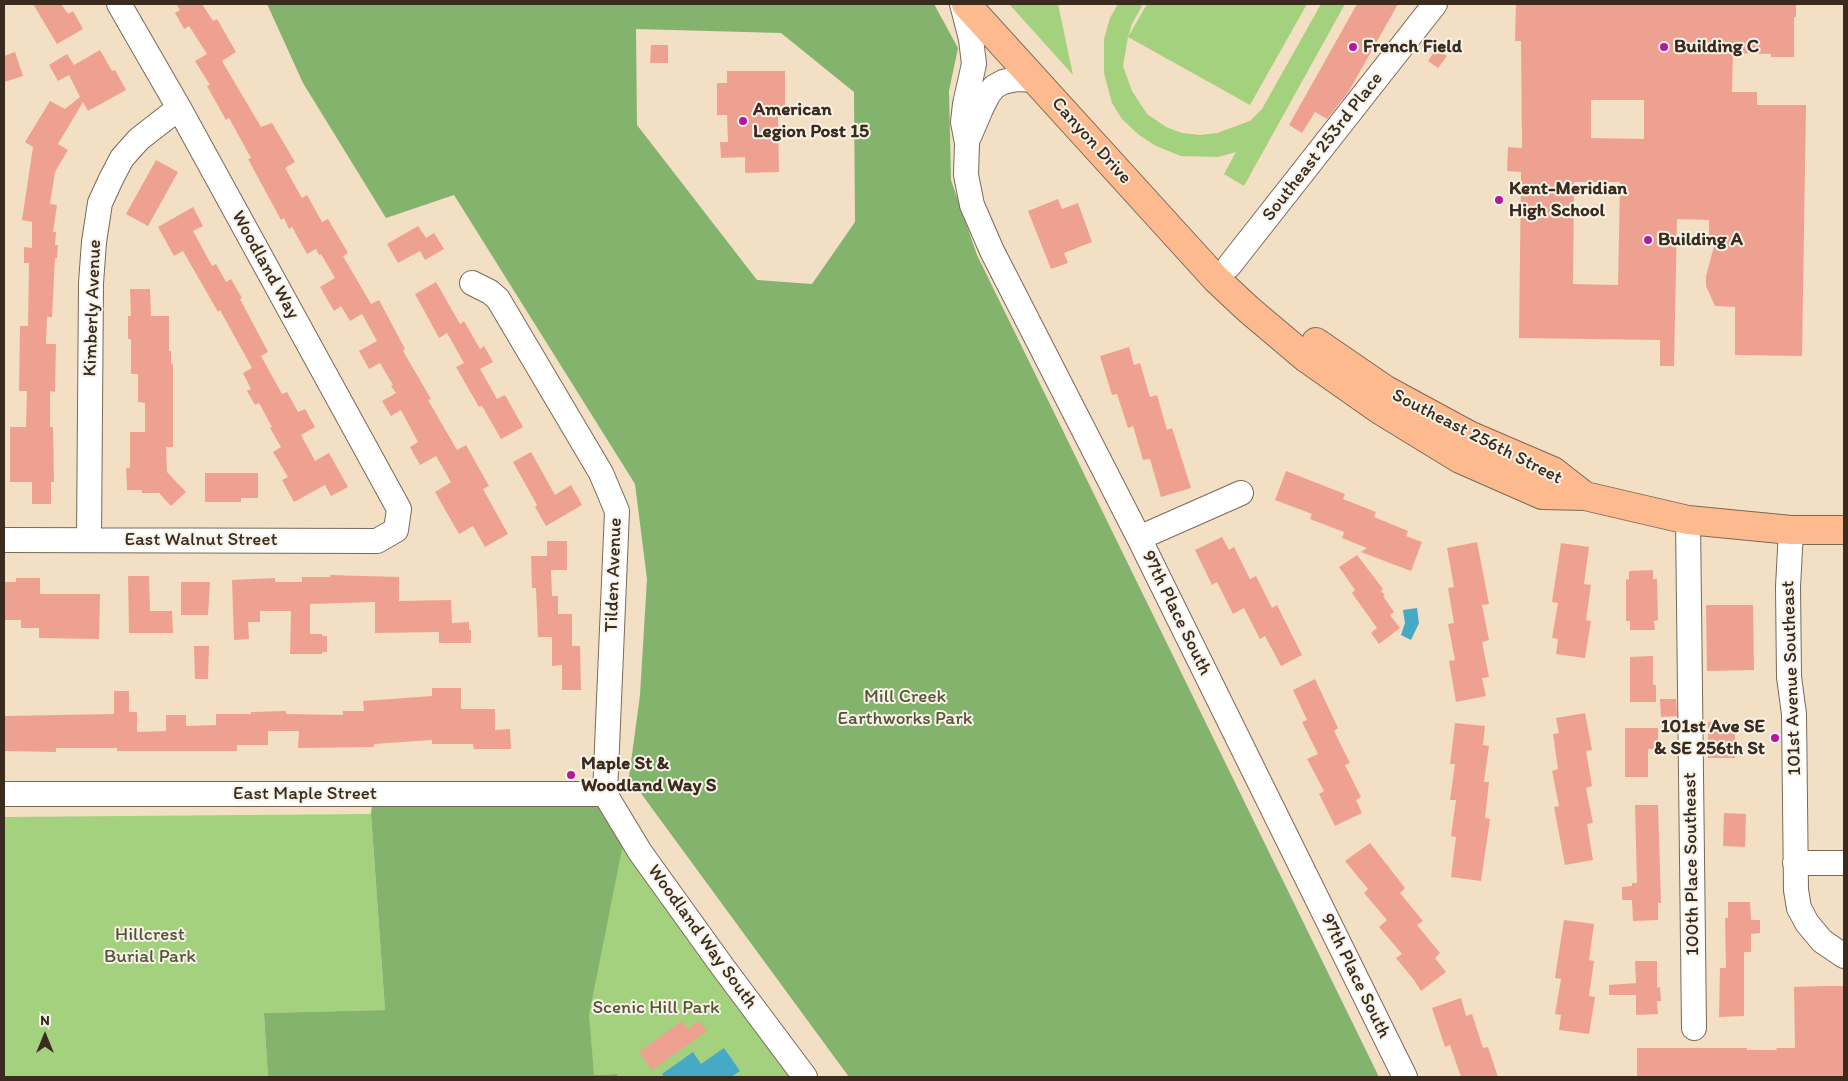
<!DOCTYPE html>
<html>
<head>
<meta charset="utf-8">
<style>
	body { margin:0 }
	#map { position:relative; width:1848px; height:1081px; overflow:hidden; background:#f3dfc4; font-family:Itim,sans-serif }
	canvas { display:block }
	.frame { position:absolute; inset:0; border:5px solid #3b2a1e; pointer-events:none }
	.north { position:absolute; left:20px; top:1011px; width:50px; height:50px; -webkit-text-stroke:4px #f7f3e8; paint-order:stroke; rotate:0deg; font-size:14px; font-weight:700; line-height:20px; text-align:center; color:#3b2a1e }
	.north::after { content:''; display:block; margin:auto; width:18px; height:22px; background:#3b2a1e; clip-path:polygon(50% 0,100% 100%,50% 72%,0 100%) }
</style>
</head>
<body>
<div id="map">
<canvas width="1848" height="1081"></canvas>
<div class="frame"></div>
<div class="north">N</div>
</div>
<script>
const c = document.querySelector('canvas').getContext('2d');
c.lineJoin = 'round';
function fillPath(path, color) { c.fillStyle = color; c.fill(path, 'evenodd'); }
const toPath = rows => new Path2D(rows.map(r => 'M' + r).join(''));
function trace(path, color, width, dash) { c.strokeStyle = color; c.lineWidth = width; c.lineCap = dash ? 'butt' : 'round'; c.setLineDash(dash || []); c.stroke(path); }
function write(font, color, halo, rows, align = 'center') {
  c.font = font + ' Itim,sans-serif'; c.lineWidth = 4; c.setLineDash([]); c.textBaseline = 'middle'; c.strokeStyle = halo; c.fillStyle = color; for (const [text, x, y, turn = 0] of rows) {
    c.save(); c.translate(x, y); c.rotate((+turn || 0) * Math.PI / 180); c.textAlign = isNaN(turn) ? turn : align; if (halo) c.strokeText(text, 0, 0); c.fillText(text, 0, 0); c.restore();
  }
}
const green = toPath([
	[1009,4,1058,4,1073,75],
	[1118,4,1143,4,1132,24,1128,37,1147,4,1307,4,1250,105,1128,37,1123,66,1132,91,1147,114,1166,127,1182,133,1200,135,1217,133,1250,121,1262,109,1321,4,1345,4,1244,186,1224,174,1236,152,1218,157,1181,156,1156,146,1139,135,1122,119,1112,103,1104,73,1104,39,1110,18],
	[371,814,385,1010,264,1013,268,1077,4,1077,4,817],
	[623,844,794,1077,617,1077,617,1074,594,1075,584,1011]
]);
const forest = toPath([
	[267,4,934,4,958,48,949,91,951,180,977,255,1379,1077,849,1077,629,777,640,695,647,579,635,484,454,195,386,218,303,83],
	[636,29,781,33,854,92,855,222,812,284,757,280,637,125],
	[373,794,605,794,623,844,589,1015,594,1075,617,1074,617,1077,268,1077,264,1013,385,1010,371,814]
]);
const water = toPath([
	[1417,608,1419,623,1411,640,1401,635,1405,623,1403,610],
	[724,1048,740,1071,731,1077,664,1077,662,1074,693,1052,701,1064]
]);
const building = toPath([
	[33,4,61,4,68,14,73,11,83,29,57,44],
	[176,4,202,4,213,21,217,19,236,52,222,61,261,127,272,123,295,162,285,168,302,198,307,195,322,222,328,219,348,253,343,256,371,304,379,300,405,349,403,351,431,399,428,400,457,450,466,445,489,486,483,489,508,534,485,547,473,526,459,534,435,492,451,482,436,456,420,465,410,447,418,442,401,410,391,416,382,401,396,393,391,386,393,385,380,363,369,369,359,351,377,341,362,314,350,321,341,306,334,311,320,287,335,278,321,254,319,255,316,249,307,254,292,227,289,229,284,218,281,220,248,159,251,158,229,118,226,120,207,86,210,85,195,61,207,54,189,26,184,29,175,13,180,10],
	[1357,4,1398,4,1349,91,1327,119,1315,112,1302,133,1289,125],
	[1516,4,1796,4,1796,17,1794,17,1794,57,1771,57,1771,54,1733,53,1732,92,1757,92,1757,105,1806,105,1802,356,1735,355,1735,307,1715,306,1706,286,1706,276,1716,239,1709,239,1709,220,1677,219,1674,366,1660,366,1660,340,1519,338,1521,172,1507,171,1508,147,1522,148,1521,41,1515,41],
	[1591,100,1644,100,1644,139,1591,138],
	[1574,182,1620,182,1618,285,1573,284],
	[651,45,668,45,668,63,650,63],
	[1436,49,1447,56,1438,68,1428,61],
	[100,50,112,71,115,70,126,90,88,111,83,102,58,144,68,150,55,172,50,204,57,205,53,232,56,232,55,245,58,245,57,258,55,258,52,317,47,317,46,344,56,344,55,392,50,391,50,427,53,427,54,482,51,482,51,504,32,504,32,482,10,482,10,427,26,427,27,391,19,391,20,326,28,326,29,263,24,263,24,247,32,248,32,222,22,220,33,147,25,142,50,101,65,109,80,97,69,75,58,81,49,65,67,54,74,65],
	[15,52,23,76,4,82,4,56],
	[727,71,785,71,785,115,778,115,779,172,745,173,745,157,721,158,720,142,728,142,727,115,717,115,717,83,727,83],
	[156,160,178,172,148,226,126,214],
	[1058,199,1062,209,1078,203,1092,242,1064,253,1068,263,1051,269,1028,211],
	[193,207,203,226,193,231,212,266,216,264,226,282,231,279,242,298,240,299,268,352,261,356,282,394,287,392,298,412,305,409,315,427,301,435,315,461,329,453,348,487,331,496,325,485,294,502,282,480,288,477,273,452,281,447,270,428,272,427,259,403,255,405,247,391,251,389,243,373,252,368,220,310,218,312,183,251,174,256,158,227],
	[418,226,426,238,434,233,444,249,425,260,420,251,398,263,387,244],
	[436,282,460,324,464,321,480,349,484,346,493,362,480,369,497,399,505,395,523,427,501,439,482,406,479,407,456,367,464,363,447,333,439,338,415,294],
	[130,289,150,289,151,316,169,316,169,351,171,351,171,364,173,364,173,447,166,447,167,472,186,492,171,506,159,493,142,493,142,490,127,490,126,468,130,468,130,432,145,432,145,403,138,402,138,374,131,374,131,339,128,339,128,316,131,316],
	[1129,347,1134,365,1140,363,1150,397,1157,395,1167,430,1172,428,1191,488,1161,497,1150,459,1143,460,1133,426,1128,428,1117,394,1112,395,1100,356],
	[531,452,555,495,571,485,582,505,546,526,535,507,537,505,513,462],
	[1286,471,1345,494,1343,499,1376,512,1374,517,1408,531,1406,536,1422,542,1411,571,1361,552,1367,548,1342,538,1344,532,1310,519,1312,514,1275,500],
	[205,473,258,473,258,498,241,498,241,502,205,502],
	[1222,537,1229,550,1234,547,1250,579,1256,576,1272,608,1277,605,1302,655,1281,666,1265,636,1260,639,1244,608,1233,614,1217,582,1212,585,1195,550],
	[547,541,567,541,567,570,551,570,552,596,558,596,558,614,572,614,572,646,580,646,581,690,562,690,562,665,552,666,552,637,538,637,536,588,532,588,531,556,547,556],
	[1477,542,1489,604,1482,605,1489,640,1482,642,1489,677,1482,678,1486,696,1456,702,1449,661,1455,660,1448,624,1454,623,1448,588,1454,587,1447,548],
	[1561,543,1589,547,1584,584,1591,585,1586,620,1591,621,1585,658,1556,654,1558,639,1552,638,1558,603,1552,602],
	[1357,555,1383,589,1381,591,1385,595,1383,596,1394,612,1390,615,1400,628,1379,644,1371,633,1377,628,1352,593,1355,590,1339,567],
	[1653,570,1653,579,1657,579,1658,620,1654,621,1655,630,1630,630,1630,621,1626,621,1626,580,1629,579,1629,571],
	[330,575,399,577,399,601,451,600,452,623,469,622,469,630,471,630,471,643,439,643,439,632,375,633,375,602,310,604,310,634,322,634,322,636,327,636,327,652,322,652,322,654,290,654,291,611,260,611,260,622,248,622,249,639,234,640,232,580,275,578,275,582,302,582,302,577,330,577],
	[128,576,149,576,150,611,172,611,173,633,129,633],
	[16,578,40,578,40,594,100,594,99,639,39,638,39,628,21,628,21,620,4,620,4,582,16,582],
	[181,582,210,582,208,615,181,615],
	[1706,605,1753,605,1754,670,1707,671],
	[194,646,209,646,208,679,195,679],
	[1653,656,1653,685,1656,685,1656,702,1630,702,1630,657],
	[1315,679,1338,728,1334,731,1350,763,1345,765,1361,797,1356,800,1362,813,1335,826,1319,794,1324,791,1307,759,1318,754,1302,722,1307,720,1293,690],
	[432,688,461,688,461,709,495,709,495,730,510,729,511,749,474,749,473,744,432,744,432,740,374,744,374,747,298,748,299,731,268,731,268,745,237,745,237,751,117,751,117,748,56,748,56,752,4,751,4,716,114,714,114,691,129,691,129,712,137,712,137,732,166,731,166,715,186,715,186,726,216,725,216,714,251,714,251,712,286,711,286,714,343,715,343,711,364,711,363,701,432,696],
	[1660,699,1676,699,1677,716,1661,717],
	[1585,713,1592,750,1586,751,1592,786,1586,788,1593,823,1587,824,1593,860,1565,865,1554,807,1559,806,1552,771,1558,769,1553,734,1559,733,1556,718],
	[1708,722,1735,722,1735,758,1708,758],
	[1455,723,1485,726,1483,745,1489,746,1484,782,1489,782,1485,818,1490,819,1481,881,1451,877,1456,837,1451,836,1456,800,1450,800,1455,764,1450,764],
	[1625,728,1658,728,1658,749,1648,749,1648,777,1625,777],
	[1635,805,1658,805,1661,903,1658,903,1658,920,1633,921,1632,900,1622,900,1622,887,1632,886,1632,883,1637,883],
	[1724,813,1746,814,1745,847,1723,846],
	[1370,843,1405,888,1400,893,1423,921,1417,925,1440,953,1435,958,1446,972,1421,991,1414,980,1396,958,1402,954,1379,927,1387,920,1364,893,1368,889,1345,861],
	[1728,902,1750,902,1751,920,1760,920,1760,933,1751,934,1751,952,1744,952,1744,1016,1719,1017,1720,968,1726,968,1725,918,1728,918],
	[1564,920,1594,924,1589,960,1594,961,1589,996,1595,997,1589,1034,1559,1030,1561,1015,1555,1014,1561,979,1555,978],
	[1635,961,1657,961,1657,988,1660,987,1661,1001,1657,1001,1658,1014,1636,1015,1636,995,1609,995,1609,985,1636,983],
	[1824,986,1844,986,1844,1077,1637,1077,1637,1048,1747,1048,1747,1050,1777,1050,1776,1048,1795,1048,1794,987],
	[1461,998,1466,1016,1472,1014,1483,1048,1488,1047,1498,1077,1461,1077,1450,1045,1445,1047,1432,1008],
	[682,1021,688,1029,699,1021,707,1031,652,1070,639,1052]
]);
const minor = toPath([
	[962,4,971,39,974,64,965,104,963,122,967,143,966,175,972,205,992,251,1139,538,1405,1077],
	[969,137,981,109,988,95,994,87,1003,82,1016,79,1037,80],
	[1229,266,1435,4],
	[472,283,490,292,498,299,601,473,617,511,605,794],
	[1688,520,1694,1028],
	[1791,530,1788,587,1789,677,1794,714,1796,890,1799,908,1807,923,1822,941,1844,956],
	[1139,538,1241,493],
	[89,539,91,283,94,242,100,203,111,179,122,158,139,139,179,108],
	[4,540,377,541,396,530,399,509,179,108,119,4],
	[4,794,605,794],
	[605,794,640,852,722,966,805,1077],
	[1795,863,1844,863]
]);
const major = toPath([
	[966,4,1216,279,1248,309,1306,358,1380,410,1460,459,1542,495,1585,496,1688,520,1791,530,1844,530],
	[1316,342,1386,390,1469,435,1553,471,1585,496]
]);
const markers = [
	[1353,47,5,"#b5179e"],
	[1664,47,5,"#b5179e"],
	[743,121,5,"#b5179e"],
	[1499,200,5,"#b5179e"],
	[1648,240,5,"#b5179e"],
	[1775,738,5,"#b5179e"],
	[571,775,5,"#b5179e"]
];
const poiNames = [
	["French Field",1363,47],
	["Building C",1674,47],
	["American",753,110],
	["Legion Post 15",753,132],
	["Kent-Meridian",1509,189],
	["High School",1509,211],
	["Building A",1658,240],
	["101st Ave SE",1765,727,"right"],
	["& SE 256th St",1765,749,"right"],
	["Maple St &",581,764],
	["Woodland Way S",581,786]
];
const streetNames = [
	["Canyon Drive",1091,141,48],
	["Southeast 253rd Place",1323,147,-52],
	["Woodland Way",265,265,61],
	["Kimberly Avenue",93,308,-88],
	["Southeast 256th Street",1477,437,27],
	["East Walnut Street",201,540],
	["Tilden Avenue",614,575,-88],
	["97th Place South",1176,613,64],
	["101st Avenue Southeast",1792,678,-92],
	["East Maple Street",305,794],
	["100th Place Southeast",1692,864,-91],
	["Woodland Way South",702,937,54],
	["97th Place South",1355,976,64]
];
const parkNames = [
	["Mill Creek",905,697],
	["Earthworks Park",905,719],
	["Hillcrest",150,935],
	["Burial Park",150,957],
	["Scenic Hill Park",656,1008]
];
fillPath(green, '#a4d17e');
fillPath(forest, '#83b36d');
fillPath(water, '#46a9c5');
fillPath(building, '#efa191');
trace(minor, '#7b6958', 26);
trace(major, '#7b6958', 30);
trace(minor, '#fff', 24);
trace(major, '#fcba8e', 28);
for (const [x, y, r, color] of markers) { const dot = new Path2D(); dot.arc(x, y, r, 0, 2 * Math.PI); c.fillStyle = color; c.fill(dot); trace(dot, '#f7f3e8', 2); }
write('bold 19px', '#3b2a1e', '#f7f3e8', poiNames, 'left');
write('19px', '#3b2a1e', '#f7f3e8', streetNames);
write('19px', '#555436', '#f7f3e8', parkNames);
</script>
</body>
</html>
